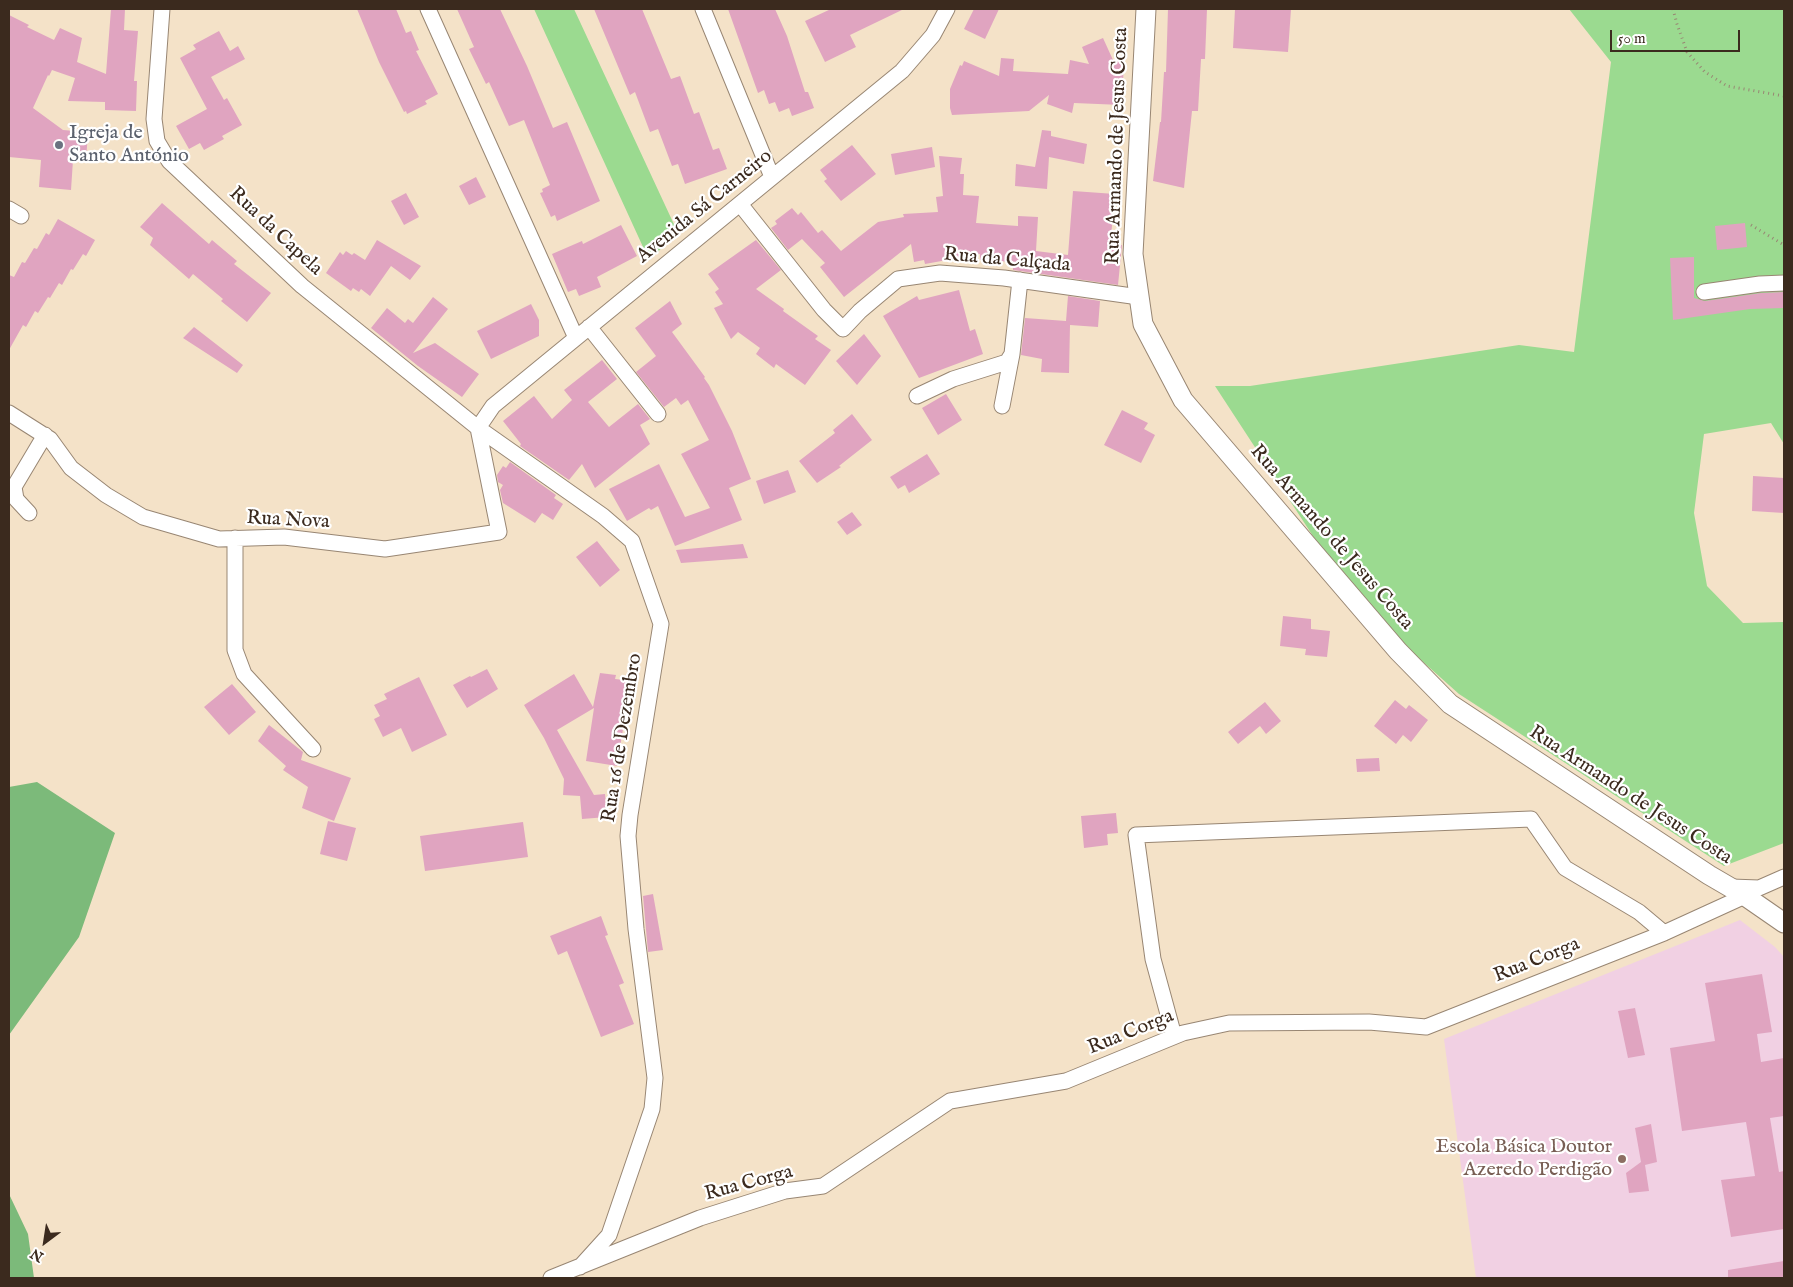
<!DOCTYPE html>
<html>
<head>
<meta charset="utf-8">
<style>
	body { margin:0 }
	#map { position:relative; width:1793px; height:1287px; overflow:hidden; background:#f4e2c8; font-family:"IM FELL English",serif }
	canvas { display:block }
	.frame { position:absolute; inset:0; border:10px solid #3b2a1e; pointer-events:none }
	.north { position:absolute; left:20px; top:1217px; width:50px; height:50px; -webkit-text-stroke:4px #fff; paint-order:stroke; rotate:211deg; font-size:14px; font-weight:700; line-height:20px; text-align:center; color:#3b2a1e }
	.north::after { content:''; display:block; margin:auto; width:18px; height:22px; background:#3b2a1e; clip-path:polygon(50% 0,100% 100%,50% 72%,0 100%) }
	.scale { position:absolute; left:1610px; top:30px; width:130px; height:22px; box-sizing:border-box; border:2px solid #3b2a1e; border-top:0; padding-left:6px; font-size:15px; line-height:18px; white-space:nowrap; color:#3b2a1e; -webkit-text-stroke:4px #fff; paint-order:stroke }
</style>
</head>
<body>
<div id="map">
<canvas width="1793" height="1287"></canvas>
<div class="frame"></div>
<div class="north">N</div>
<div class="scale">50 m</div>
</div>
<script>
const c = document.querySelector('canvas').getContext('2d');
c.lineJoin = 'round';
function fillPath(path, color) { c.fillStyle = color; c.fill(path, 'evenodd'); }
const toPath = rows => new Path2D(rows.map(r => 'M' + r).join(''));
function trace(path, color, width, dash) { c.strokeStyle = color; c.lineWidth = width; c.lineCap = dash ? 'butt' : 'round'; c.setLineDash(dash || []); c.stroke(path); }
function write(font, color, halo, rows, align = 'center') {
  c.font = font + ' "IM FELL English",serif'; c.lineWidth = 4.5; c.setLineDash([]); c.textBaseline = 'middle'; c.strokeStyle = halo; c.fillStyle = color; for (const [text, x, y, turn = 0] of rows) {
    c.save(); c.translate(x, y); c.rotate((+turn || 0) * Math.PI / 180); c.textAlign = isNaN(turn) ? turn : align; if (halo) c.strokeText(text, 0, 0); c.fillText(text, 0, 0); c.restore();
  }
}
const built = toPath([
	[1740,920,1775,947,1784,957,1784,1278,1476,1278,1444,1039]
]);
const green = toPath([
	[534,9,574,9,678,233,649,260],
	[1569,9,1784,9,1784,444,1771,423,1704,434,1694,513,1707,586,1743,623,1784,622,1784,843,1724,866,1459,694,1356,602,1215,386,1250,386,1519,345,1574,352,1611,62]
]);
const forest = toPath([
	[37,782,115,833,79,937,9,1035,9,787],
	[9,1194,28,1234,34,1278,9,1278]
]);
const building = toPath([
	[111,9,125,9,124,30,138,31,134,81,137,81,136,111,105,110,105,102,68,101,75,78,52,70,49,76,48,75,33,108,63,130,88,132,86,161,73,160,71,190,39,187,41,160,9,157,9,15,29,25,27,27,54,40,60,28,82,38,77,62,106,74],
	[357,9,396,9,406,33,411,31,419,50,416,51,438,94,425,101,427,104,407,114,406,111,404,112,379,62],
	[457,9,500,9,527,66,553,128,567,122,600,201,557,221,555,215,551,217,540,193,543,192,542,189,550,185,524,120,509,126,489,82,486,84,469,49,474,47],
	[594,9,642,9,671,79,680,76,694,114,699,112,713,150,719,148,727,169,685,184,678,164,672,166,658,129,650,132,635,92,630,95],
	[728,9,775,9,787,36,805,92,808,92,814,108,792,116,789,108,779,112,775,102,769,104,764,90,758,93],
	[831,9,904,9,850,35,856,47,825,62,805,21],
	[974,9,999,9,985,39,964,29],
	[1168,9,1207,9,1205,59,1201,59,1198,111,1192,111,1184,188,1153,181,1160,122,1161,122,1164,72,1166,72],
	[1235,9,1291,9,1288,52,1233,48],
	[219,31,230,51,238,46,245,59,211,77,224,100,227,98,242,125,222,136,224,139,204,150,200,143,189,149,176,126,207,109,180,58,196,49,193,45],
	[1103,38,1113,60,1124,60,1122,105,1074,103,1072,113,1047,104,1049,95,1029,111,952,115,950,108,950,89,960,65,962,66,964,61,999,76,1001,58,1014,59,1013,71,1068,74,1070,60,1089,64,1082,47],
	[1042,130,1051,131,1051,136,1087,144,1084,164,1049,157,1047,189,1015,186,1016,164,1035,167],
	[852,145,876,174,841,201,824,181,827,179,820,170],
	[932,147,935,167,895,175,891,154],
	[939,156,962,158,960,174,964,174,963,195,979,196,976,223,1018,226,1018,216,1038,217,1036,251,1068,255,1073,191,1115,194,1110,247,1122,245,1118,285,1013,270,1013,262,980,260,980,254,925,264,924,260,914,262,911,244,844,297,820,267,825,263,802,239,788,250,771,228,777,224,775,221,792,208,798,215,801,212,818,233,822,230,841,251,878,222,904,217,903,214,938,212,936,197,943,196],
	[476,177,486,197,469,205,459,186],
	[406,193,419,217,404,225,391,201],
	[162,203,209,244,212,240,237,261,234,264,271,293,247,322,221,301,223,299,193,274,189,279,150,245,153,238,140,227],
	[58,219,95,240,86,256,83,254,73,270,71,269,62,285,59,283,50,298,48,297,38,313,35,311,26,327,23,325,9,350,9,275,14,277,22,262,25,263,34,248,37,249,46,233,49,235],
	[1745,223,1747,247,1717,250,1715,226],
	[621,225,637,256,597,277,601,287,579,296,576,289,568,292,552,254,582,241,583,244],
	[377,240,421,266,410,280,391,266,370,296,361,289,359,292,353,288,351,291,326,273,340,252,343,255,346,251,352,255,354,253,365,260],
	[756,240,781,270,756,289,784,309,783,311,818,336,815,339,831,350,805,385,776,364,774,368,756,354,760,348,738,332,731,339,714,308,723,304,715,292,719,289,708,274],
	[1694,257,1694,298,1705,301,1761,293,1784,292,1784,308,1750,309,1673,320,1670,258],
	[959,290,970,331,975,329,983,354,919,378,883,316,917,296,919,300],
	[1068,296,1100,301,1098,327,1070,325,1069,373,1041,372,1042,359,1021,355,1025,318,1066,321],
	[433,297,448,309,413,353,435,343,479,374,462,397,418,366,371,328,387,308,405,323,408,319,413,323],
	[670,301,682,324,672,332,705,377,704,378,709,385,732,431,751,479,729,488,742,520,675,546,658,506,651,510,649,508,627,521,609,489,659,464,685,517,710,508,681,454,709,440,688,400,681,405,676,398,664,407,636,372,656,356,635,328],
	[531,304,539,320,539,336,491,359,477,331],
	[194,327,243,365,237,373,183,338],
	[864,334,881,356,857,385,836,361],
	[602,360,617,379,588,402,609,427,638,404,650,419,640,425,650,444,595,488,582,464,569,480,520,446,521,444,503,421,534,396,552,419,572,400,564,390],
	[946,394,962,420,938,435,922,408],
	[1122,410,1148,423,1144,429,1155,435,1141,463,1104,445],
	[852,414,872,440,839,466,841,467,817,483,799,461,835,433,833,430],
	[927,454,940,474,909,493,905,485,898,489,890,477],
	[510,462,556,495,554,498,563,504,553,520,542,513,535,523,503,503,500,490,503,485,498,482,497,475,503,466,506,468],
	[788,470,796,492,764,504,756,481],
	[1753,476,1784,478,1784,513,1752,511],
	[852,512,862,525,847,535,837,522],
	[597,541,620,570,600,587,576,557],
	[743,544,748,558,681,563,676,550],
	[1283,616,1311,619,1311,629,1330,631,1327,657,1305,655,1306,649,1280,646],
	[487,669,498,689,467,708,453,685,470,676,471,677],
	[600,673,616,675,615,679,633,681,626,729,623,729,617,766,586,761,594,708,557,730,594,795,605,794,607,817,582,819,580,796,563,795,564,779,544,738,524,705,574,674,593,707],
	[419,677,447,735,412,752,401,728,383,737,374,719,380,716,374,705,387,699,384,694],
	[232,684,256,712,229,735,204,707],
	[1395,700,1406,709,1409,705,1428,720,1411,742,1403,735,1396,744,1374,726],
	[1265,702,1281,721,1266,734,1260,726,1238,744,1228,732],
	[269,725,303,752,301,760,351,778,334,821,302,808,308,787,283,770,286,766,258,741],
	[1379,758,1380,771,1357,772,1356,759],
	[1116,813,1118,833,1107,834,1108,845,1084,848,1081,816],
	[328,821,356,828,347,861,320,854],
	[523,822,528,857,425,871,420,836],
	[653,894,663,950,648,952,643,896],
	[601,916,608,935,605,936,624,983,619,985,634,1024,601,1037,567,951,558,955,550,936],
	[1762,974,1772,1032,1757,1034,1761,1062,1784,1058,1784,1116,1770,1118,1779,1172,1784,1171,1784,1229,1731,1237,1721,1180,1755,1176,1746,1122,1682,1131,1670,1048,1715,1041,1705,983],
	[1635,1008,1645,1055,1628,1058,1618,1011],
	[1651,1124,1657,1162,1645,1165,1649,1191,1629,1193,1626,1173,1641,1162,1635,1128],
	[1784,1261,1784,1278,1728,1278,1728,1270]
]);
const path = toPath([
	[1673,9,1677,24,1687,52,1705,72,1727,86,1784,96],
	[1751,225,1784,245]
]);
const minor = toPath([
	[162,9,154,119,157,141,169,161,302,286,478,428,603,516,632,541,661,624,630,815,628,836,636,929,655,1078,652,1109,609,1235,580,1267],
	[428,9,576,338],
	[703,9,772,177],
	[740,204,824,310,843,329,860,311,898,279,940,273,1004,278,1139,297],
	[9,209,21,216],
	[1704,292,1760,284,1784,283],
	[589,327,658,414],
	[917,396,953,379,1007,362,1012,354,1020,280],
	[1002,406,1012,354],
	[9,413,50,439,71,468,106,495,143,517,219,539,284,537,385,549,499,532,478,428],
	[478,428,493,406,902,71,933,35,947,9],
	[29,513,16,499,14,487,45,435],
	[235,538,235,650,244,674,313,749],
	[1731,887,1759,888,1784,877],
	[1174,1036,1153,959,1136,835,1531,819,1565,868,1639,912,1664,933],
	[551,1278,700,1218,785,1191,823,1186,950,1101,1066,1081,1183,1033,1229,1023,1369,1022,1426,1027,1664,933,1745,896]
]);
const tertiary = toPath([
	[1146,9,1133,254,1143,324,1183,400,1398,651,1450,704,1709,875,1745,896,1784,923]
]);
const markers = [
	[59,145,5,"#6b7280"],
	[1622,1159,5,"#8d6e63"]
];
const worshipNames = [
	["Igreja de",69,134],
	["Santo António",69,157]
];
const streetNames = [
	["Rua Armando de Jesus Costa",1118,146,-88],
	["Avenida Sá Carneiro",705,207,-39],
	["Rua da Capela",275,232,43],
	["Rua da Calçada",1007,261,5],
	["Rua Nova",288,521,3],
	["Rua Armando de Jesus Costa",1331,538,49],
	["Rua 16 de Dezembro",623,738,-81],
	["Rua Armando de Jesus Costa",1630,796,33],
	["Rua Corga",1537,961,-22],
	["Rua Corga",1131,1033,-22],
	["Rua Corga",749,1184,-15]
];
const educationNames = [
	["Escola Básica Doutor",1612,1148],
	["Azeredo Perdigão",1612,1171]
];
fillPath(built, '#f1d0e3');
fillPath(green, '#9bda90');
fillPath(forest, '#7cba7a');
fillPath(building, '#e0a4c0');
trace(minor, '#988673', 17);
trace(tertiary, '#988673', 21);
trace(path, '#988673', 3, [1, 4]);
trace(minor, '#fff', 15);
trace(tertiary, '#fff', 19);
for (const [x, y, r, color] of markers) { const dot = new Path2D(); dot.arc(x, y, r, 0, 2 * Math.PI); c.fillStyle = color; c.fill(dot); trace(dot, '#fff', 2); }
write('20px', '#5b616d', '#fff', worshipNames, 'left');
write('20px', '#3b2a1e', '#fff', streetNames);
write('20px', '#785e54', '#fff', educationNames, 'right');
</script>
</body>
</html>
